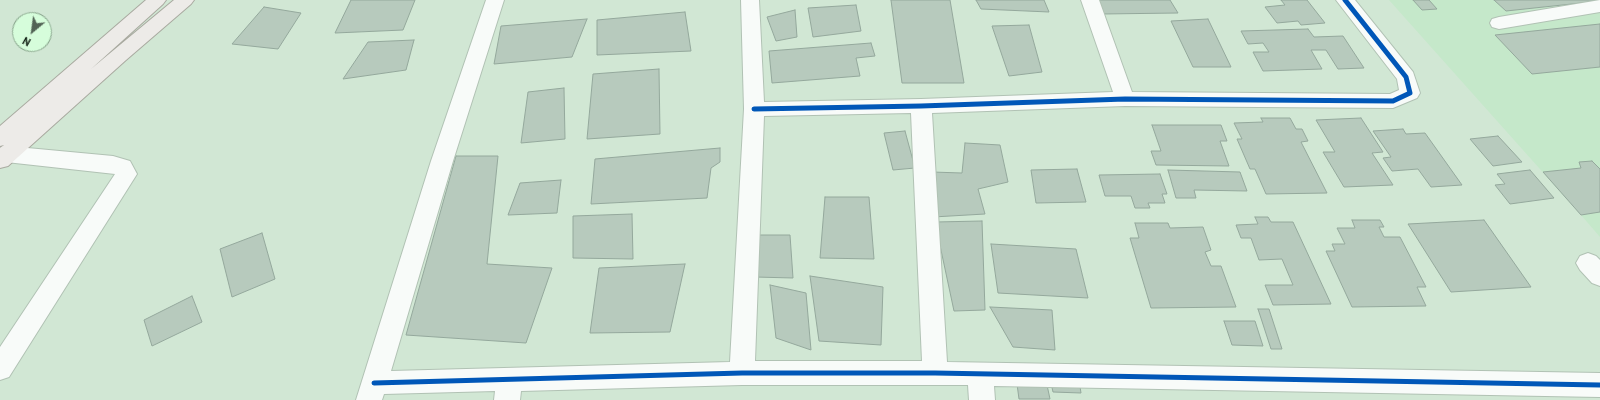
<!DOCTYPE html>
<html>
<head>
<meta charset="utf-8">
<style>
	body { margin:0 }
	#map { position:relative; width:1600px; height:400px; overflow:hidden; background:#d1e7d4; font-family:"PT Sans",sans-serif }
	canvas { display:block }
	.north { position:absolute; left:12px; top:12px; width:40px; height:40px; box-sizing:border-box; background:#d6fddb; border:1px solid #86a38a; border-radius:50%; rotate:209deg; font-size:11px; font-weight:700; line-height:16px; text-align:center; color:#0e1c10 }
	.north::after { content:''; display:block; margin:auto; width:14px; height:18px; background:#526355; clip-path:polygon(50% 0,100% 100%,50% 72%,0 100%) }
</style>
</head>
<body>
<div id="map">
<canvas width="1600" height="400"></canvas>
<div class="north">N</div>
</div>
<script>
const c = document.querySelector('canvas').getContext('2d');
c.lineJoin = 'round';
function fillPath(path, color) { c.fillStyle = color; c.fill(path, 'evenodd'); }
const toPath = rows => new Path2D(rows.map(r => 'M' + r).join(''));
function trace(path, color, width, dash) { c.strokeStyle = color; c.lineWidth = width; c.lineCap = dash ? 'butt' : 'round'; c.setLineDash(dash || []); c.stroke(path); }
const built = toPath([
	[1389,0,1600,0,1600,237,1581,215]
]);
const building = toPath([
	[351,0,415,0,403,30,335,33,351,0],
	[891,0,950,0,964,83,902,83,891,0],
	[976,0,1044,0,1049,12,981,9,976,0],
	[1096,0,1170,0,1178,13,1102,14,1096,0],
	[1281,0,1307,0,1325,23,1301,25,1298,21,1277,23,1265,7,1285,5,1281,0],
	[1413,0,1429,0,1437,9,1422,10,1413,0],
	[1494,0,1600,0,1600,1,1506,11,1494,0],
	[856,5,861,31,813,37,808,8,856,5],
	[264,7,301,13,278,49,232,44,264,7],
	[795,10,797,37,776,41,767,17,795,10],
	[685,12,691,51,597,55,597,20,685,12],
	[587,19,572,57,494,64,501,26,587,19],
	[1208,19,1231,67,1193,67,1171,21,1208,19],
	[1600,24,1600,67,1532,74,1495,35,1600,24],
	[1029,25,1042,72,1009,76,992,26,1029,25],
	[1308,29,1314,37,1343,36,1364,68,1338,69,1326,50,1311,50,1322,69,1263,71,1253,52,1269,52,1263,43,1248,44,1241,31,1308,29],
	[414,40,406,70,343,79,368,42,414,40],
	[871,43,875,56,856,58,860,76,772,83,769,51,871,43],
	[659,69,660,134,587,139,593,74,659,69],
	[564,88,565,139,521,143,528,92,564,88],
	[1261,118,1290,118,1296,129,1302,129,1308,141,1301,142,1327,193,1266,194,1255,169,1250,169,1237,139,1242,139,1234,123,1263,122,1261,118],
	[1361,118,1383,152,1372,153,1393,185,1344,187,1323,152,1335,152,1316,120,1361,118],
	[1152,125,1221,125,1227,141,1220,141,1229,166,1156,165,1151,151,1161,151,1152,125],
	[1403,129,1406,134,1425,133,1462,185,1431,187,1418,169,1392,171,1383,158,1391,157,1373,131,1403,129],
	[905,131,915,168,893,170,884,133,905,131],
	[1498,136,1522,162,1493,166,1470,139,1498,136],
	[965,143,1000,145,1008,182,978,189,985,214,933,217,932,172,962,173,965,143],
	[720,148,720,162,711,168,707,198,591,204,595,159,720,148],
	[456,156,498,156,487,264,552,268,526,343,406,335,456,156],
	[1592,161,1600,169,1600,212,1581,215,1543,172,1581,168,1579,162,1592,161],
	[1077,169,1086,202,1036,203,1031,170,1077,169],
	[1168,170,1240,172,1247,191,1194,190,1196,198,1176,198,1168,170],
	[1530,170,1554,198,1510,204,1495,185,1505,184,1497,174,1530,170],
	[1160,174,1167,194,1162,194,1165,203,1148,203,1150,208,1135,208,1131,196,1105,196,1099,175,1160,174],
	[561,180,557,213,508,215,520,183,561,180],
	[825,197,869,197,874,259,820,258,825,197],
	[632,214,633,259,573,258,573,216,632,214],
	[1255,217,1268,217,1271,222,1293,222,1331,304,1273,305,1265,285,1293,285,1282,259,1259,260,1251,238,1241,238,1236,225,1258,224,1255,217],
	[1352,220,1380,220,1384,227,1379,227,1384,237,1400,237,1426,287,1417,287,1426,306,1352,307,1326,251,1335,251,1332,244,1345,244,1337,228,1355,228,1352,220],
	[1484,220,1531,287,1451,292,1408,224,1484,220],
	[982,221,985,310,954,311,935,222,982,221],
	[1135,223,1168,223,1170,228,1203,227,1211,250,1205,252,1211,266,1221,266,1236,307,1151,308,1130,238,1139,238,1135,223],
	[262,233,275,279,232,297,220,249,262,233],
	[753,235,790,235,793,278,755,277,753,235],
	[991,244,1076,249,1088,298,998,293,991,244],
	[685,264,670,332,590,333,599,268,685,264],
	[810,276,883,287,881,345,819,341,810,276],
	[770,285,806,293,811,350,776,338,770,285],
	[192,296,202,322,152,346,144,320,192,296],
	[990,307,1052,310,1055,350,1013,347,990,307],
	[1258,309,1269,309,1282,349,1271,349,1258,309],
	[1224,321,1255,321,1263,346,1232,345,1224,321],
	[1050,379,1079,380,1081,393,1053,392,1050,379],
	[1017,384,1047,385,1050,399,1019,399,1017,384]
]);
const minor = toPath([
	[486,0,504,0,453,161,391,371,730,362,744,109,741,0,759,0,764,102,921,99,1113,92,1081,0,1099,0,1132,92,1390,94,1399,90,1397,79,1336,0,1355,0,1413,72,1420,93,1417,98,1393,108,1125,106,932,113,947,362,1600,373,1600,397,994,386,995,400,969,400,968,385,742,385,521,391,520,400,494,400,495,391,384,394,382,400,356,400,431,161,486,0],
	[911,113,922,361,755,361,764,116,911,113],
	[1600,0,1600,12,1499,29,1492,27,1490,23,1492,19,1499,17,1600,0],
	[6,146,113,156,130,161,137,174,9,377,0,380,0,347,115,174,6,162,0,160,0,148,6,146],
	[1588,253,1596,256,1600,260,1600,286,1592,283,1580,270,1576,263,1580,256,1588,253]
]);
const major = toPath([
	[146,0,166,0,163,4,91,69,174,0,194,0,191,4,126,60,8,166,0,168,0,148,4,145,0,146,0,126,146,0]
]);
const cycleway = toPath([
	[754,109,921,106,1125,99,1393,101,1410,93,1406,77,1345,0],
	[374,383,742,373,935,373,1600,385]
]);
fillPath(built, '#c5e8ca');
fillPath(building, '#b7cabd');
trace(building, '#94a89c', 1);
trace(minor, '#b1c2b4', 2);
trace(major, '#a9aaa0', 2);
fillPath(minor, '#f8fbf9');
fillPath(major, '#edebe8');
trace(cycleway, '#0057b8', 5);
</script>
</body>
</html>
